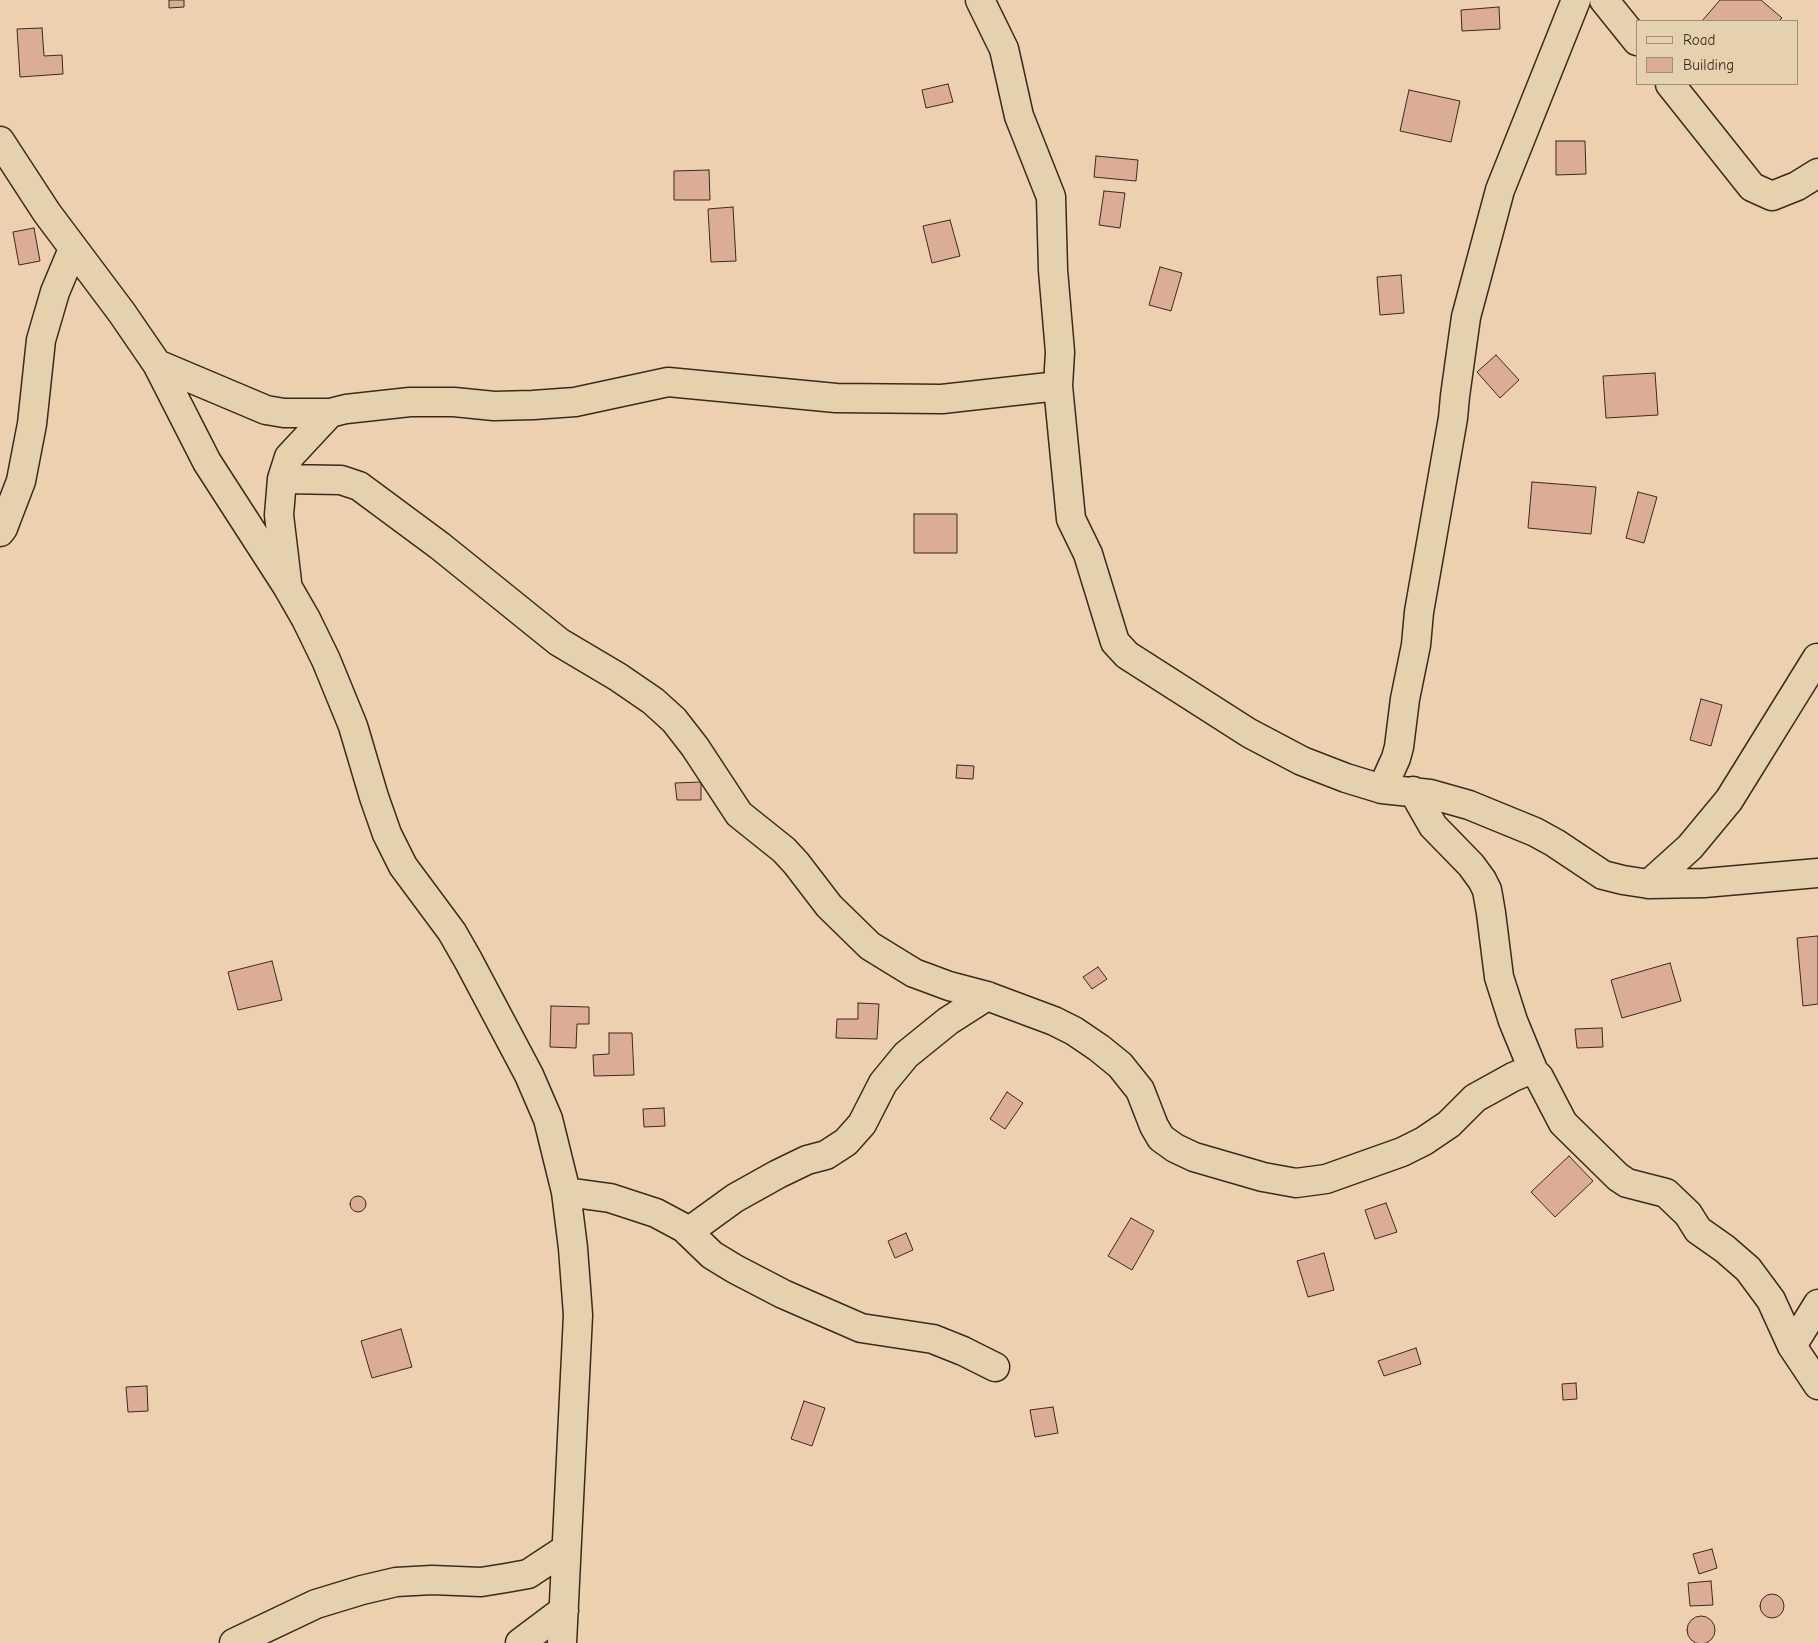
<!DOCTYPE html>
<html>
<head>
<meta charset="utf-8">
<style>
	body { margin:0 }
	#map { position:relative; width:1818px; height:1643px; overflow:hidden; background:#ecd0af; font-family:"Comic Neue",sans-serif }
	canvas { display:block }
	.legend { position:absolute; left:1636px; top:20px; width:162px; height:65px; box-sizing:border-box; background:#e4d2af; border:1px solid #a08f75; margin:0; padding:6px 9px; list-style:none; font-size:15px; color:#3b2a1e }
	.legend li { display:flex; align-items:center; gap:10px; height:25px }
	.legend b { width:25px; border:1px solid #a08f75 }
</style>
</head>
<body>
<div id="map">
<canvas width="1818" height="1643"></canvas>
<ul class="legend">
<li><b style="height:6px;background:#e4d2af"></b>Road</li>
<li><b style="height:14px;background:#dcad96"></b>Building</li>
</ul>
</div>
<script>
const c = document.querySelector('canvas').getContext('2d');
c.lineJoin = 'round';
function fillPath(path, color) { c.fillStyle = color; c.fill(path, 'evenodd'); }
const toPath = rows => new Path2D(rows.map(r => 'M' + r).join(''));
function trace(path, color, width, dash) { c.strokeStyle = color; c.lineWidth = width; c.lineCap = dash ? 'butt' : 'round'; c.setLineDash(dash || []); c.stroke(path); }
const building = toPath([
	[169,0,184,0,184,7,169,8,169,0],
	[1720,0,1761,0,1782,18,1779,21,1702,21,1720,0],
	[1499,7,1500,29,1462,31,1461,10,1499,7],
	[42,28,44,56,62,55,63,74,20,77,17,29,42,28],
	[948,84,953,102,926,108,922,90,948,84],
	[1409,90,1460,101,1451,142,1400,131,1409,90],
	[1556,141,1585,141,1586,174,1556,175,1556,141],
	[1096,156,1138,160,1136,181,1094,177,1096,156],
	[709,170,710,200,674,200,674,171,709,170],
	[1104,191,1125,193,1120,228,1099,225,1104,191],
	[733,207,736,261,711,262,708,209,733,207],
	[950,220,960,256,932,263,923,226,950,220],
	[34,228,40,261,19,265,13,232,34,228],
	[1160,267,1182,273,1171,311,1149,305,1160,267],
	[1401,275,1404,313,1380,315,1377,277,1401,275],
	[1496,355,1519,380,1500,398,1477,372,1496,355],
	[1655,373,1658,415,1606,418,1603,376,1655,373],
	[1532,482,1596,487,1591,534,1528,528,1532,482],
	[1638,492,1657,497,1644,543,1626,538,1638,492],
	[914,514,957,514,957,553,914,553,914,514],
	[1701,699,1722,705,1711,746,1690,740,1701,699],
	[957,765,974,766,973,779,956,778,957,765],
	[701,782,701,800,677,800,675,783,701,782],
	[1818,936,1818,1004,1803,1006,1797,938,1818,936],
	[272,961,282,1000,238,1010,228,972,272,961],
	[1670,963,1681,1001,1622,1018,1611,980,1670,963],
	[1098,967,1107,979,1092,989,1083,977,1098,967],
	[858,1003,879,1004,877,1039,836,1038,837,1019,858,1019,858,1003],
	[551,1006,589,1007,589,1024,577,1024,576,1048,550,1047,551,1006],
	[1602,1028,1603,1047,1577,1048,1575,1029,1602,1028],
	[609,1033,632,1033,634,1075,594,1076,593,1055,609,1054,609,1033],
	[1007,1092,1023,1103,1005,1129,990,1119,1007,1092],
	[664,1108,665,1126,644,1127,643,1109,664,1108],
	[1569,1156,1593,1181,1555,1217,1531,1192,1569,1156],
	'350 1204a8 8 0 1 1 16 0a8 8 0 1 1-16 0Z',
	[1386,1203,1397,1232,1375,1239,1365,1210,1386,1203],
	[1131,1218,1154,1231,1132,1270,1108,1256,1131,1218],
	[906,1233,913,1250,895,1258,888,1241,906,1233],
	[1324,1253,1334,1290,1308,1297,1297,1261,1324,1253],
	[401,1329,412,1367,372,1378,361,1341,401,1329],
	[1416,1348,1421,1364,1384,1376,1378,1361,1416,1348],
	[1576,1383,1577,1399,1563,1400,1562,1384,1576,1383],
	[147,1386,148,1411,128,1412,126,1387,147,1386],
	[804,1401,825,1408,812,1446,791,1439,804,1401],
	[1053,1407,1058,1433,1035,1437,1030,1410,1053,1407],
	[1712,1549,1717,1568,1699,1574,1693,1554,1712,1549],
	[1711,1581,1713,1605,1690,1606,1688,1583,1711,1581],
	'1760 1606a12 12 0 1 1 24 0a12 12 0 1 1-24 0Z',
	'1687 1630a14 14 0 1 1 28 0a14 14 0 1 1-28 0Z'
]);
const minor = toPath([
	[1604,0,1637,41],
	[1670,84,1752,187,1772,196,1797,186,1818,173],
	[0,141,47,213,122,313,157,364,207,462,287,586,306,619,326,660,353,726,374,797,387,834,403,866,452,932,468,960,529,1075,548,1119,566,1192,573,1248,578,1315,562,1643],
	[157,364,266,410,284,413,330,413,346,409,410,402,454,402,494,406,533,405,575,402,668,382,836,398,942,399,1058,386,1060,352,1053,270,1051,197,1019,116,1004,49,980,0],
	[1058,386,1071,519,1088,554,1115,642,1127,655,1249,733,1302,761,1346,778,1382,789,1430,794,1469,805,1535,832,1555,843,1603,875,1623,880,1649,884,1704,883,1818,873],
	[282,479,341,480,359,486,440,546,559,642,618,677,653,701,674,720,695,747,739,814,784,850,796,863,829,906,870,946,914,973,949,986,987,996,1054,1021,1074,1031,1099,1048,1120,1065,1140,1090,1154,1126,1161,1138,1175,1148,1194,1157,1263,1177,1296,1183,1326,1179,1402,1152,1424,1141,1449,1124,1475,1098,1513,1077,1525,1072,1534,1072],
	[0,532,3,528,21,481,32,424,41,340,55,292,73,249],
	[287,582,279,515,282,479,289,457,330,413],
	[1382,789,1396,758,1399,747,1405,699,1416,645,1419,612,1453,418,1455,396,1466,317,1500,190,1576,0],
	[1413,791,1433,826,1471,865,1482,880,1487,890,1491,913,1499,977,1513,1021,1534,1072,1539,1077,1563,1123,1618,1177,1627,1183,1666,1193,1688,1214,1698,1230,1725,1249,1748,1269,1771,1300,1792,1346,1818,1385],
	[1649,884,1690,847,1729,800,1817,658],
	[566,1192,610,1198,656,1213,684,1228,712,1255,735,1269,783,1294,861,1328,933,1339,963,1351,995,1367],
	[688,1232,735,1198,778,1174,807,1160,826,1155,846,1142,862,1124,883,1083,906,1055,948,1021,987,996],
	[1792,1346,1818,1304],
	[234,1643,316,1604,362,1590,396,1582,432,1580,481,1582,506,1578,528,1574,566,1549],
	[520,1643,564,1610]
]);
fillPath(building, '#dcad96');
trace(building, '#3b2a1e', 1);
trace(minor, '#3b2a1e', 31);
trace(minor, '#e4d2af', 28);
</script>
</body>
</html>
